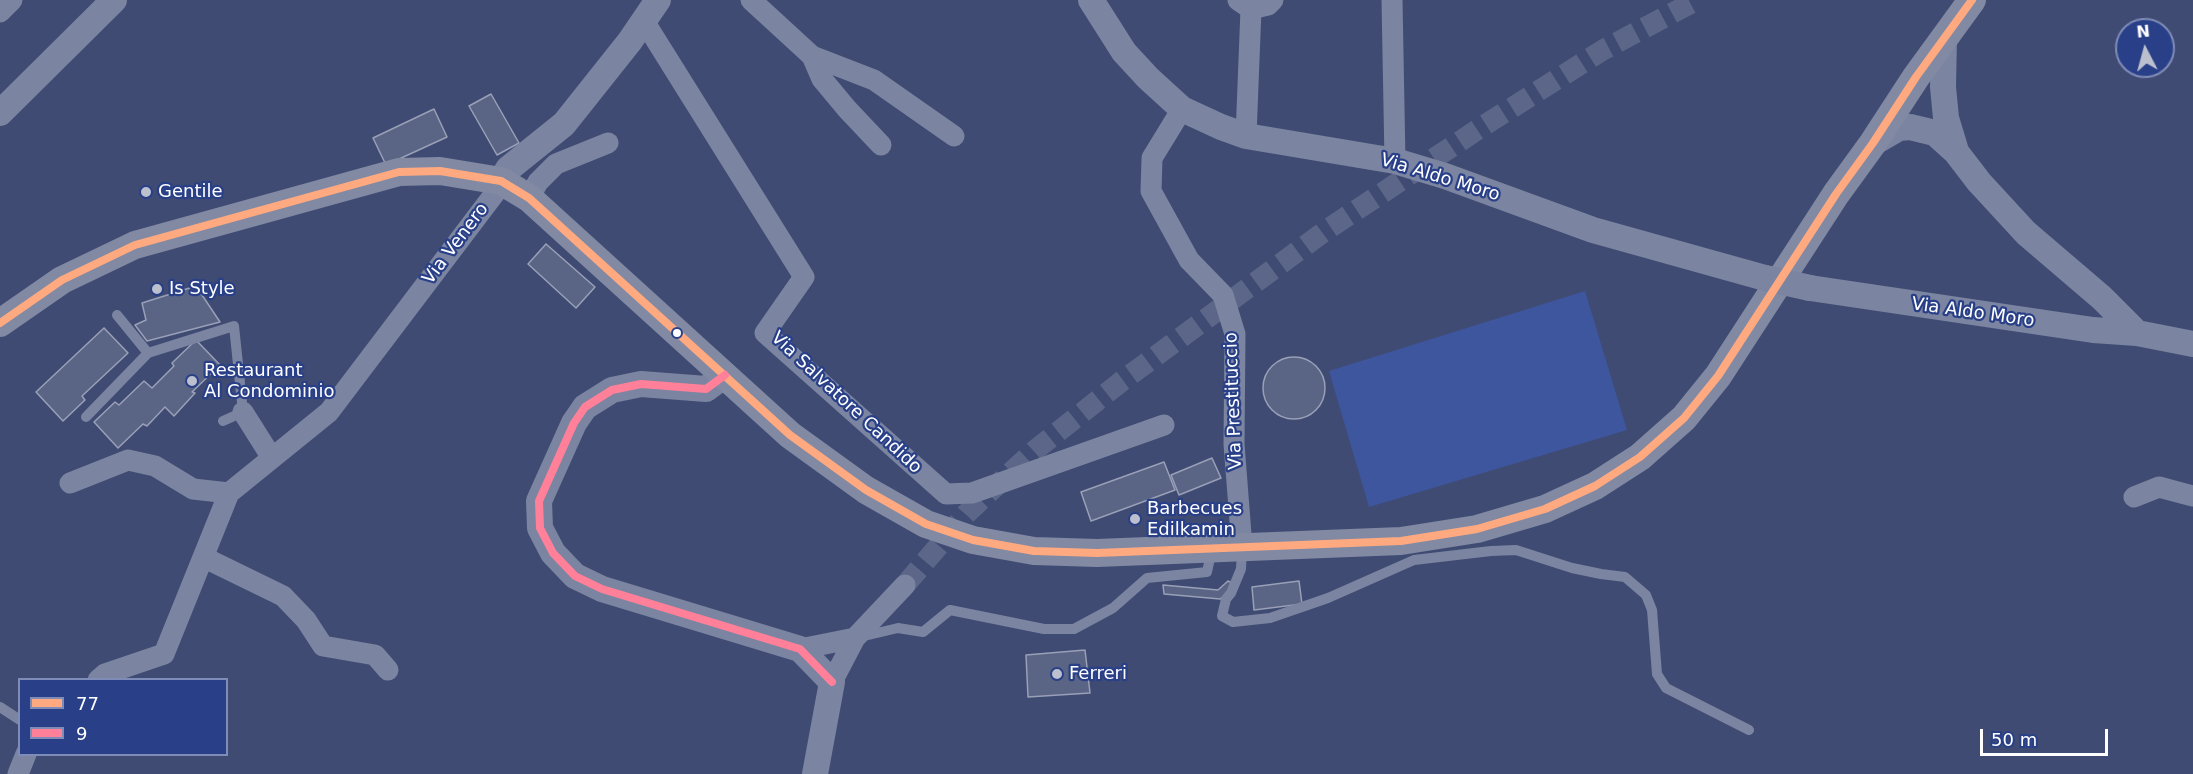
<!DOCTYPE html>
<html>
<head>
<meta charset="utf-8">
<style>
	body { margin:0 }
	#map { position:relative; width:2193px; height:774px; overflow:hidden; background:#3f4b73; font-family:"DejaVu Sans",sans-serif }
	canvas { display:block }
	.legend { position:absolute; left:18px; top:678px; width:210px; height:78px; box-sizing:border-box; background:#294089; border:2px solid #7f8cb8; margin:0; padding:8px 10px; list-style:none; font-size:18px; color:#fff }
	.legend li { display:flex; align-items:center; gap:12px; height:30px }
	.legend b { width:30px; border:2px solid #7f8cb8 }
	.north { position:absolute; left:2115px; top:18px; width:60px; height:60px; box-sizing:border-box; background:#294089; border:2px solid #7f8cb8; border-radius:50%; rotate:354deg; font-size:16px; font-weight:700; line-height:24px; text-align:center; color:#fff }
	.north::after { content:''; display:block; margin:auto; width:21px; height:27px; background:#bcc0ce; clip-path:polygon(50% 0,100% 100%,50% 72%,0 100%) }
	.scale { position:absolute; left:1980px; top:729px; width:128px; height:27px; box-sizing:border-box; border:3px solid #fff; border-top:0; padding-left:8px; font-size:18px; line-height:21px; white-space:nowrap; color:#fff; -webkit-text-stroke:4px #294089; paint-order:stroke }
</style>
</head>
<body>
<div id="map">
<canvas width="2193" height="774"></canvas>
<ul class="legend">
<li><b style="height:8px;background:#ffa980"></b>77</li>
<li><b style="height:8px;background:#ff8098"></b>9</li>
</ul>
<div class="north">N</div>
<div class="scale">50 m</div>
</div>
<script>
const c = document.querySelector('canvas').getContext('2d');
c.lineJoin = 'round';
function fillPath(path, color) { c.fillStyle = color; c.fill(path, 'evenodd'); }
const toPath = rows => new Path2D(rows.map(r => 'M' + r).join(''));
function trace(path, color, width, dash) { c.strokeStyle = color; c.lineWidth = width; c.lineCap = dash ? 'butt' : 'round'; c.setLineDash(dash || []); c.stroke(path); }
function write(font, color, halo, rows, align = 'center') {
  c.font = font + ' "DejaVu Sans",sans-serif'; c.lineWidth = 4.5; c.setLineDash([]); c.textBaseline = 'middle'; c.strokeStyle = halo; c.fillStyle = color; for (const [text, x, y, turn = 0] of rows) {
    c.save(); c.translate(x, y); c.rotate((+turn || 0) * Math.PI / 180); c.textAlign = isNaN(turn) ? turn : align; if (halo) c.strokeText(text, 0, 0); c.fillText(text, 0, 0); c.restore();
  }
}
const green = toPath([
	[1585,291,1627,430,1369,507,1329,371]
]);
const building = toPath([
	[491,94,519,143,497,155,469,106,491,94],
	[434,109,447,137,386,165,373,138,434,109],
	[546,244,595,287,576,308,528,264,546,244],
	[196,286,220,322,147,341,135,325,146,320,142,303,196,286],
	[104,328,128,353,82,396,85,400,63,421,36,392,104,328],
	[196,340,220,365,192,392,195,393,174,416,165,407,147,426,143,424,118,448,94,422,115,402,119,405,144,381,152,388,174,366,172,363,196,340],
	'1263 388a31 31 0 1 1 62 0a31 31 0 1 1-62 0Z',
	[1212,458,1221,478,1179,495,1171,475,1212,458],
	[1164,462,1175,490,1091,521,1081,492,1164,462],
	[1228,581,1234,584,1230,593,1220,599,1164,594,1163,585,1218,590,1228,581],
	[1299,581,1302,604,1254,610,1252,587,1299,581],
	[1085,650,1090,693,1028,697,1026,655,1085,650]
]);
const minorTunnel = toPath([
	[905,585,966,514,1034,451,1122,381,1325,231,1480,128,1603,50,1697,0]
]);
const service = toPath([
	[117,315,148,353],
	[86,417,148,353,234,326,243,412,223,421],
	[1242,548,1241,569,1231,593,1226,599,1222,616,1233,622,1270,618,1328,598,1414,560,1491,551,1516,550,1572,568,1601,574,1625,577,1646,595,1652,610,1657,674,1666,688,1749,730],
	[860,637,898,628,923,632,950,610,1044,629,1074,629,1113,608,1147,578,1207,572,1212,549],
	[0,707,20,720]
]);
const minor = toPath([
	[751,0,812,56,874,80,954,136],
	[1238,0,1251,9,1268,5,1273,0],
	[1392,0,1395,161],
	[0,12,12,0],
	[644,21,804,277,765,333,946,494,972,493,1164,425],
	[812,56,822,79,847,109,881,145],
	[1182,109,1152,158,1151,191,1189,260,1223,295,1235,334,1234,444,1242,547],
	[1246,136,1251,9,1254,0],
	[529,198,538,182,556,164,608,143],
	[243,412,272,458],
	[70,483,128,460,155,466,193,489,229,493],
	[2134,497,2159,487,2193,496],
	[203,557,283,596,306,620,323,646,375,655,388,670],
	[800,649,855,638],
	[98,680,105,674,164,654,229,493,329,412,495,193,501,181],
	[832,682,855,638,905,585],
	[18,774,26,754]
]);
const tertiary = toPath([
	[1091,0,1124,52,1148,78,1182,109,1221,127,1246,136,1395,161,1445,176,1593,230,1765,278],
	[1944,38,1943,87,1946,118,1956,151],
	[0,113,114,0],
	[1873,143,1899,128,1910,127,1935,133,1956,152,1979,182,2026,233,2102,298,2137,333],
	[501,181,508,169,564,124,630,41,658,0],
	[1810,288,2093,330,2137,333,2193,344],
	[725,375,706,389,641,384,612,390,585,407,574,423,539,501,540,528,553,553,575,576,602,589,800,649,832,682,815,774]
]);
const secondary = toPath([
	[0,323,62,280,135,245,399,172,440,171,501,181,529,198,790,435,866,490,926,524,973,540,1034,551,1097,553,1401,541,1477,529,1545,509,1595,486,1640,457,1684,418,1718,376,1836,194,1873,143,1916,77,1972,0]
]);
const tertiaryBridge = toPath([
	[1765,278,1810,288]
]);
const bus1 = toPath([
	[0,323,62,280,135,245,399,172,440,171,501,181,529,198,790,435,866,490,926,524,973,540,1034,551,1097,553,1401,541,1477,529,1545,509,1595,486,1640,457,1684,418,1718,376,1836,194,1873,143,1916,77,1972,0]
]);
const bus2 = toPath([
	[725,375,706,389,641,384,612,390,585,407,574,423,539,501,540,528,553,553,575,576,602,589,800,649,832,682]
]);
const markers = [
	[146,192,6,"#bcc0ce"],
	[157,289,6,"#bcc0ce"],
	[677,333,5,"#fff"],
	[192,381,6,"#bcc0ce"],
	[1135,519,6,"#bcc0ce"],
	[1057,674,6,"#bcc0ce"]
];
const streetNames = [
	["Via Aldo Moro",1440,178,17],
	["Via Venero",456,244,-53],
	["Via Aldo Moro",1973,313,8],
	["Via Prestituccio",1234,401,-92],
	["Via Salvatore Candido",846,403,43]
];
const poiNames = [
	["Gentile",158,192],
	["Is Style",169,289],
	["Restaurant",204,371],
	["Al Condominio",204,392],
	["Barbecues",1147,509],
	["Edilkamin",1147,530],
	["Ferreri",1069,674]
];
fillPath(green, '#3e569e');
fillPath(building, '#5a6484');
trace(building, '#99a0b7', 1.5);
trace(minorTunnel, '#5c6688', 21, [21, 10]);
trace(service, '#7b84a0', 10);
trace(minor, '#7b84a0', 21);
trace(tertiary, '#7b84a0', 26);
trace(secondary, '#8189a3', 28);
trace(tertiaryBridge, '#7b84a0', 26);
trace(bus1, '#ffa980', 8);
trace(bus2, '#ff8098', 8);
for (const [x, y, r, color] of markers) { const dot = new Path2D(); dot.arc(x, y, r, 0, 2 * Math.PI); c.fillStyle = color; c.fill(dot); trace(dot, '#294089', 2); }
write('18px', '#fff', '#294089', streetNames);
write('18px', '#fff', '#294089', poiNames, 'left');
</script>
</body>
</html>
